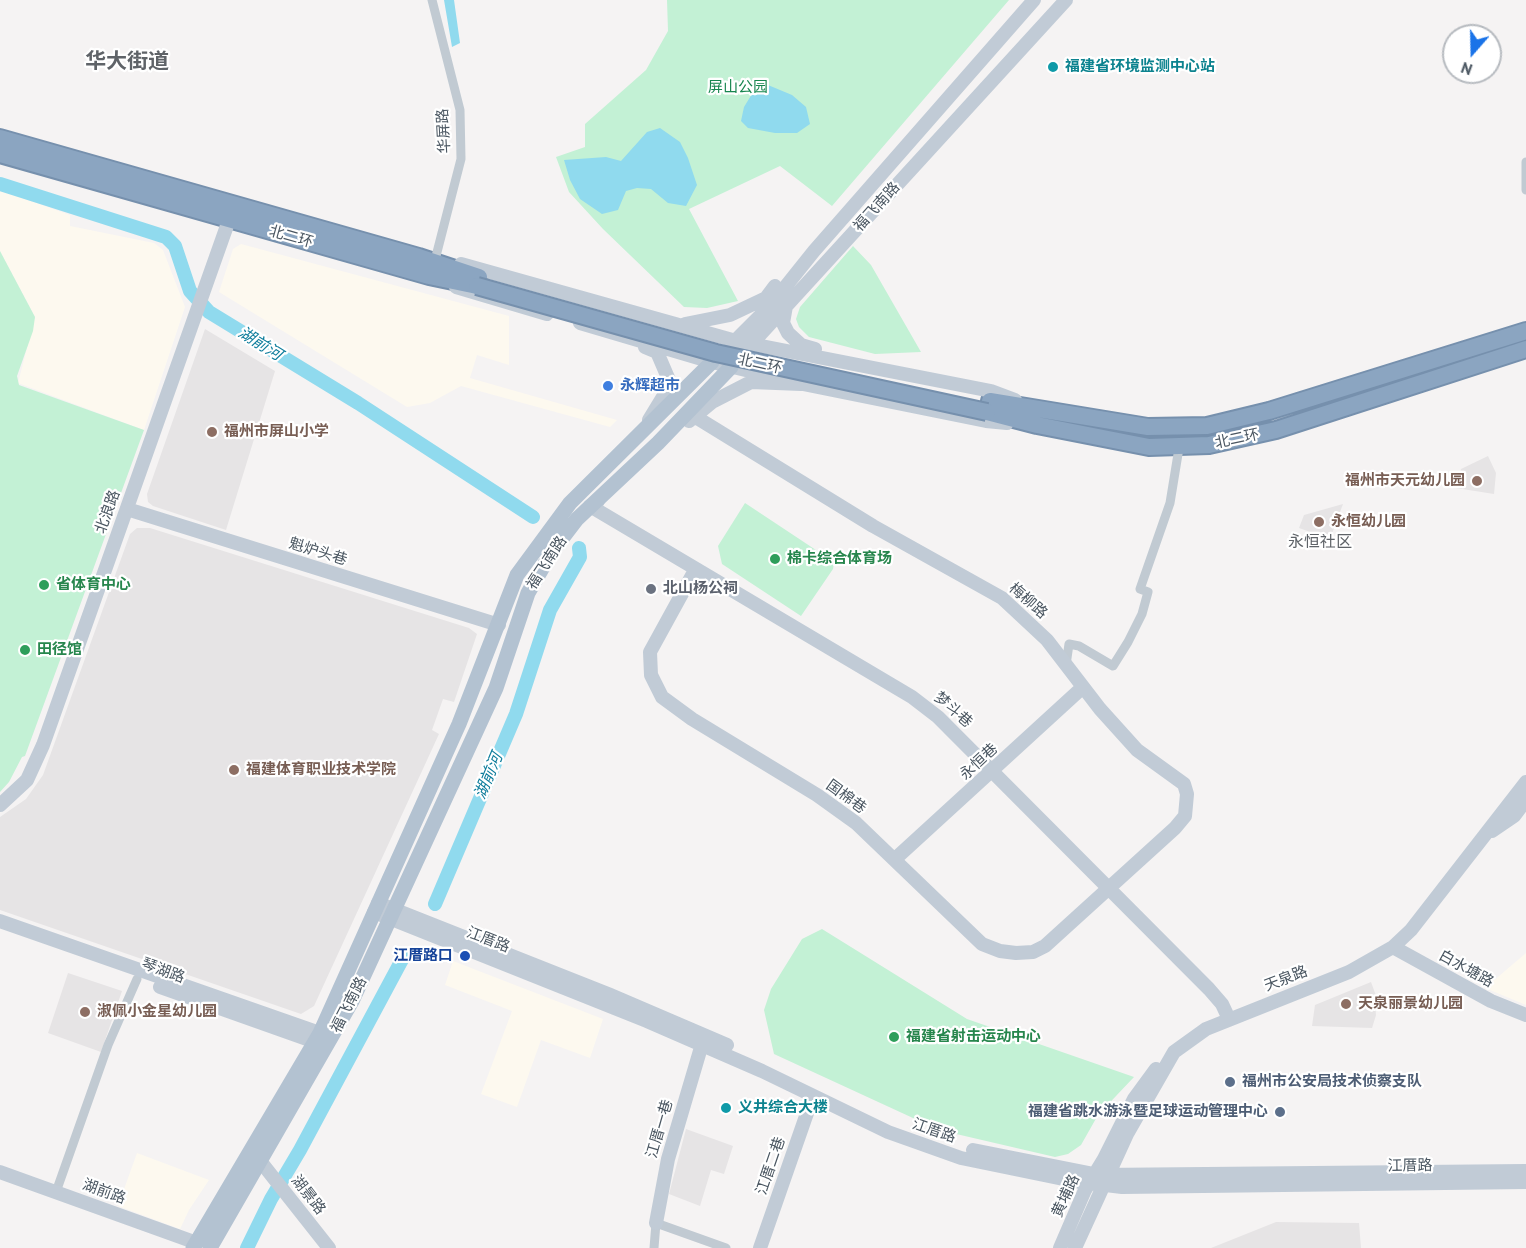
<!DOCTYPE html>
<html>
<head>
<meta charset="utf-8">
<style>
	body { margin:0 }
	#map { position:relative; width:1526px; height:1248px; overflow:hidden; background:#f5f3f3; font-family:"PT Sans",sans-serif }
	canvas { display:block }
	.north { position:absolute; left:1442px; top:24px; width:60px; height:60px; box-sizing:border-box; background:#fff; border:2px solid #b7bbc0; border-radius:50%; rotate:200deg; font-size:16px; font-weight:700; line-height:24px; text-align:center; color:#4a5661 }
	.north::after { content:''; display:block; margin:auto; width:21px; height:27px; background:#1a73e8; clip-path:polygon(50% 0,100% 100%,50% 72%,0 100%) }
</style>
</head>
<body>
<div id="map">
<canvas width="1526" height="1248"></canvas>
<div class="north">N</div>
</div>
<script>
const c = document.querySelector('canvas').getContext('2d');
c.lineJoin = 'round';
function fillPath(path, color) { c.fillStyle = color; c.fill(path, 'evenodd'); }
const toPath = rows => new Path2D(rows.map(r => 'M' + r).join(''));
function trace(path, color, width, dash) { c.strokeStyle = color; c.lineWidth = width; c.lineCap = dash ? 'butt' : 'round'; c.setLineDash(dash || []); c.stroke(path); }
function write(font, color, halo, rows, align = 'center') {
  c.font = font + ' "PT Sans","Noto Sans SC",sans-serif'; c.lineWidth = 4.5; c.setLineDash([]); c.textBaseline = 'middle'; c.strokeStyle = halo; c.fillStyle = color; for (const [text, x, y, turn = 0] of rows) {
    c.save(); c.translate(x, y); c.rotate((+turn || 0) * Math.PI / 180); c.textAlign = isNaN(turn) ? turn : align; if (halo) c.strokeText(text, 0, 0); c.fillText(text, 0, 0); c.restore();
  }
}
const commercial = toPath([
	[0,190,70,215,70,226,154,243,163,250,185,307,144,430,18,383,35,317,0,251],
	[241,244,509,316,509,365,477,355,470,378,617,420,610,427,461,386,430,403,407,407,219,292,233,249],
	[1526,953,1526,1005,1485,988],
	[453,961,603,1019,590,1058,541,1040,517,1107,481,1094,512,1011,445,985],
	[137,1153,209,1180,189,1210,180,1229,118,1206]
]);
const education = toPath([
	[205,329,275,371,226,530,153,506,148,502,147,494],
	[1488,456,1496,473,1494,494,1456,488,1461,469],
	[1343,504,1330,539,1299,528,1304,515],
	[137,528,150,528,469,628,477,634,454,702,443,699,432,730,439,734,314,1006,301,1014,0,910,0,817,26,799,43,775,130,534],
	[68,973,122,991,101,1052,48,1033],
	[1371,982,1378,1001,1375,1003,1376,1015,1372,1028,1312,1026,1315,1005],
	[686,1129,733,1146,724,1174,711,1170,700,1206,669,1194],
	[1276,1222,1359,1223,1361,1248,1211,1248]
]);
const green = toPath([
	[667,0,1009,0,832,206,780,166,689,209,738,301,707,308,684,307,603,229,569,192,556,157,585,147,585,124,646,70,668,31],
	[853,246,871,265,921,352,875,354,809,337,799,327,796,319,800,307],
	[0,251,35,317,33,331,17,376,19,385,144,430,25,756,22,757,9,782,0,792],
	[745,503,834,562,833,569,801,616,722,564,718,546],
	[822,929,967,1019,1134,1077,1098,1115,1081,1145,1068,1154,1055,1157,939,1130,774,1054,764,1010,771,989,802,939]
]);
const water = toPath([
	[444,0,454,0,460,43,452,47],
	[768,85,792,95,806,107,810,124,797,133,775,133,748,128,741,121,744,107,755,89],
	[660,128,680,142,688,158,697,185,686,206,668,203,651,189,637,188,626,191,618,210,602,214,580,199,570,180,564,160,606,157,621,161,647,132]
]);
const river = toPath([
	[0,184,166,237,175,246,190,291,209,312,358,403,533,517],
	[435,904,516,714,550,610,580,557,579,548],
	[247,1248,271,1199,300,1150,404,956]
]);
const street = toPath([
	[432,0,460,110,461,159,435,260],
	[1526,162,1526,190],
	[1066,665,1069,644,1079,646,1113,666,1128,642,1142,614,1148,592,1140,589,1170,503,1179,448],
	[56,1192,108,1045,137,979],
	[654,1248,656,1223,726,1248]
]);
const secondary = toPath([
	[461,264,736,341,991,391,1015,400],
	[456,287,547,314],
	[786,306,783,323,788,333,801,345,815,349],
	[580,323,712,362,775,377],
	[685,324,730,315,766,298,775,286],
	[731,345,770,306,814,251,1034,0],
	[645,347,657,352,669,380,663,397,649,420],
	[746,350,1066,0],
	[793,382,986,421,1007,423],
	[694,416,873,526,1002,598,1047,640,1100,709,1137,750,1184,784,1187,794,1185,816,1175,828,1045,946,1033,952,1016,953,1000,951,982,944,856,823,817,795,692,719,662,697,651,675,650,652,695,570],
	[689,421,712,402,751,382,801,384],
	[598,501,590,506,912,697,938,717,1209,989,1222,1004,1229,1019],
	[127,509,499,625],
	[0,805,27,780,43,745,229,220],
	[1492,831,1514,816,1526,800],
	[895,859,1083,687],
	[378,903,608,994,727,1045],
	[374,912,647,1021,762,1071,888,1132,961,1158,1073,1181,1122,1187,1526,1182],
	[0,921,320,1033],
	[1393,947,1491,1001,1526,1015],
	[160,987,315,1042],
	[973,1150,1099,1175,1526,1171],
	[261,1162,329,1248],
	[0,1172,197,1243],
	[656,1223,668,1159,702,1044],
	[760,1248,813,1096],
	[1060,1248,1085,1190,1104,1159,1134,1099,1156,1069],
	[1075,1248,1127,1134,1174,1052,1206,1029,1349,972,1393,947,1411,930,1526,782]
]);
const primary = toPath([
	[193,1248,320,1033,459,724,517,575,570,503,712,362],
	[210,1248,352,1001,496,688,528,593,551,553,577,519,658,443,731,367]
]);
const highway = toPath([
	[0,138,419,257,479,277],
	[0,154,429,276,477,286],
	[990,401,1148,427,1207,426,1269,411,1526,331],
	[987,412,1037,425,1149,447,1209,445,1276,430,1526,349]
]);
const highwayBridge = toPath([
	[477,286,716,353,987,412]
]);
const markers = [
	[1053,67,6,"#0f9aa8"],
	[608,386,6,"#3f7fe0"],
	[212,432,6,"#8d6e63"],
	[1477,481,6,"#8d6e63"],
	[1319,522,6,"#8d6e63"],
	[775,559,6,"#2e9e5b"],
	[44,585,6,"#2e9e5b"],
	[651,589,6,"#6b7280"],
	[25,650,6,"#2e9e5b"],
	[234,770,6,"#8d6e63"],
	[465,956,6,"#1a4fb4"],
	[1346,1004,6,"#8d6e63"],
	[85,1012,6,"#8d6e63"],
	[894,1037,6,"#2e9e5b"],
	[1230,1082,6,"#5c6f8a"],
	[726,1108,6,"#0f9aa8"],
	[1280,1112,6,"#5c6f8a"]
];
const cultureNames = [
	["福建省环境监测中心站",1065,67],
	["义井综合大楼",738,1108]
];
const parkNames = [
	["屏山公园",738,88]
];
const streetNames = [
	["华屏路",444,131,-93],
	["福飞南路",877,207,-48],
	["北二环",291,237,16],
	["北二环",760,364,13],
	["北二环",1237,439,-12],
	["北浪路",108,512,-70],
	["魁炉头巷",318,552,17],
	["福飞南路",547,563,-57],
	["梅柳路",1028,601,41],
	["梦斗巷",953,710,41],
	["永恒巷",979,762,-43],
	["国棉巷",846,797,36],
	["江厝路",488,940,21],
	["白水塘路",1466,969,29],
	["琴湖路",163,971,20],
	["天泉路",1286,979,-21],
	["福飞南路",349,1005,-63],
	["江厝一巷",660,1129,-74],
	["江厝路",934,1131,19],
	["江厝二巷",771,1166,-71],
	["江厝路",1410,1166,-1],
	["湖前路",104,1192,20],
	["湖景路",308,1195,52],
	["黄埔路",1066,1196,-65]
];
const shopNames = [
	["永辉超市",620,386]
];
const educationNames = [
	["福州市屏山小学",224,432],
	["福州市天元幼儿园",1465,481,"right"],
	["永恒幼儿园",1331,522],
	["福建体育职业技术学院",246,770],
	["天泉丽景幼儿园",1358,1004],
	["淑佩小金星幼儿园",97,1012]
];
const leisureNames = [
	["棉卡综合体育场",787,559],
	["省体育中心",56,585],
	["田径馆",37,650],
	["福建省射击运动中心",906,1037]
];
const worshipNames = [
	["北山杨公祠",663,589]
];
const transitNames = [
	["江厝路口",453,956]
];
const serviceNames = [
	["福州市公安局技术侦察支队",1242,1082],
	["福建省跳水游泳暨足球运动管理中心",1268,1112,"right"]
];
const waterNames = [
	["湖前河",260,344,32],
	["湖前河",489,776,-67]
];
const neighbourhoodNames = [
	["永恒社区",1320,542]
];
const districtNames = [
	["华大街道",127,62]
];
fillPath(commercial, '#fdf9ef');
fillPath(education, '#e6e4e5');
fillPath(green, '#c3f1d5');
fillPath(water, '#90daee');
trace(river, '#90daee', 14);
trace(highway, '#7690ad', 20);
trace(street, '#c1cad2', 9);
trace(secondary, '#c1cbd6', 14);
trace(primary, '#b3c2d1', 15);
trace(highway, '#8ba5c1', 16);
trace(highwayBridge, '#7690ad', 20, []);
trace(highwayBridge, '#8ba5c1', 16);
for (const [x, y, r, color] of markers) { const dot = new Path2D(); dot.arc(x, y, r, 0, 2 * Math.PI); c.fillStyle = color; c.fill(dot); trace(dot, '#fff', 2); }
write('bold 15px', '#0d838f', '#fff', cultureNames, 'left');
write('15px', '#17864f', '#fff', parkNames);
write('15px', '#4a5661', '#fff', streetNames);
write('bold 15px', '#366cbe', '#fff', shopNames, 'left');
write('bold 15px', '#785e54', '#fff', educationNames, 'left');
write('bold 15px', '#27864d', '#fff', leisureNames, 'left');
write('bold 15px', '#5b616d', '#fff', worshipNames, 'left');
write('bold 15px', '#164399', '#fff', transitNames, 'right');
write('bold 15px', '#4e5e75', '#fff', serviceNames, 'left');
write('italic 16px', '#0c7c9b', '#fff', waterNames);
write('16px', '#5f6368', '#fff', neighbourhoodNames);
write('bold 21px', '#5f6368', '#fff', districtNames);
</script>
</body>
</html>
